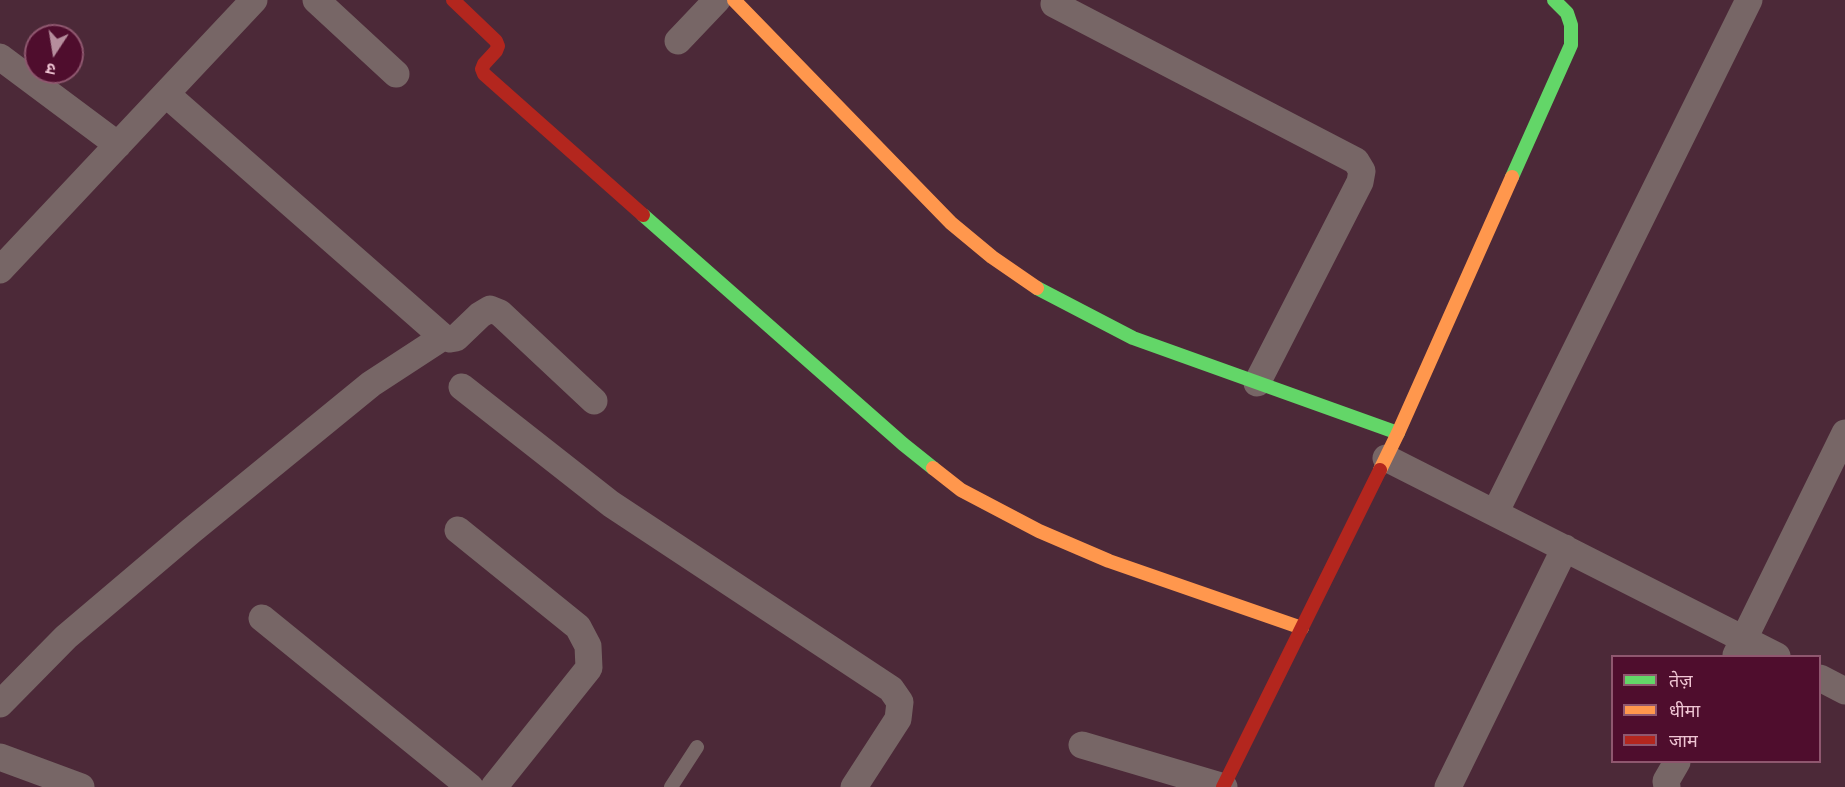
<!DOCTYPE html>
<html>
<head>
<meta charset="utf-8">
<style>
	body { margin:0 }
	#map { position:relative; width:1845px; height:787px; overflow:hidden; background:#4c2938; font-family:"Titillium Web","Noto Sans Devanagari",sans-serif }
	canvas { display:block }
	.legend { position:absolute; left:1611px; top:655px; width:210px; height:108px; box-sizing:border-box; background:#4f0d2d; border:2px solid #8f576f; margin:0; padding:8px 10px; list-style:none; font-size:18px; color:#efc5d3 }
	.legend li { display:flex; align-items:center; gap:12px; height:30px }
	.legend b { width:30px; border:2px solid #8f576f }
	.north { position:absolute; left:24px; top:24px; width:60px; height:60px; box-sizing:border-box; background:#4f0d2d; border:2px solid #8f576f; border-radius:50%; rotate:192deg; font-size:16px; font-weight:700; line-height:24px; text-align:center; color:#efc5d3 }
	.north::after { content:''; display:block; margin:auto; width:21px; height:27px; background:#b68e9d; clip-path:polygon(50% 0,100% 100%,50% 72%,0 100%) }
</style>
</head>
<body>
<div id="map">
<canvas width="1845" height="787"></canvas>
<ul class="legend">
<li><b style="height:8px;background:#63d668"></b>तेज़</li>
<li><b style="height:8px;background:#ff974d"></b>धीमा</li>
<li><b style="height:8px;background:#b3261e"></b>जाम</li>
</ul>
<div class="north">उ</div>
</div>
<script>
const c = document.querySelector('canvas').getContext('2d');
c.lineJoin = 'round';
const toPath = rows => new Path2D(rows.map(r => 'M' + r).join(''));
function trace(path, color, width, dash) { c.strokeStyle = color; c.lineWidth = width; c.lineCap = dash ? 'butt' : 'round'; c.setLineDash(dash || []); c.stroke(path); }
const lane = toPath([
	[671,787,697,747]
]);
const street = toPath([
	[316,0,396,74],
	[1054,4,1356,161,1362,171,1360,182,1257,383],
	[678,41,717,0],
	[0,57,118,145],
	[166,94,443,337,450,339,456,338,480,315,490,309,500,313,594,401],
	[0,270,254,0],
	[462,387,611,504,891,689,900,702,898,719,854,787],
	[1386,458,1777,656],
	[1495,513,1749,0],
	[458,530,578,627,588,646,589,668,494,787],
	[262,618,470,787],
	[1736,655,1845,433],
	[1820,678,1845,691],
	[0,704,66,637,191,531,371,384,443,337],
	[1082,745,1224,787],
	[0,757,81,787],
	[1448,787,1565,548],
	[1667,787,1666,781,1677,762]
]);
const fast = toPath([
	[1512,177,1571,45,1571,25,1567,13,1554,0],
	[643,215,903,444,933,468],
	[1037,288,1133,338,1398,433]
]);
const slow = toPath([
	[734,0,951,223,992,257,1037,288],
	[933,468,961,490,1039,531,1109,561,1302,628],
	[1380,470,1398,433,1512,177]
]);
const jam = toPath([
	[453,0,496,41,498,46,496,51,484,64,482,69,484,74,643,215],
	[1223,787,1380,470]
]);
trace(lane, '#766', 14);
trace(street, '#766', 27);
trace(fast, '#63d668', 14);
trace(slow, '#ff974d', 14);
trace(jam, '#b3261e', 14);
</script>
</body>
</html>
